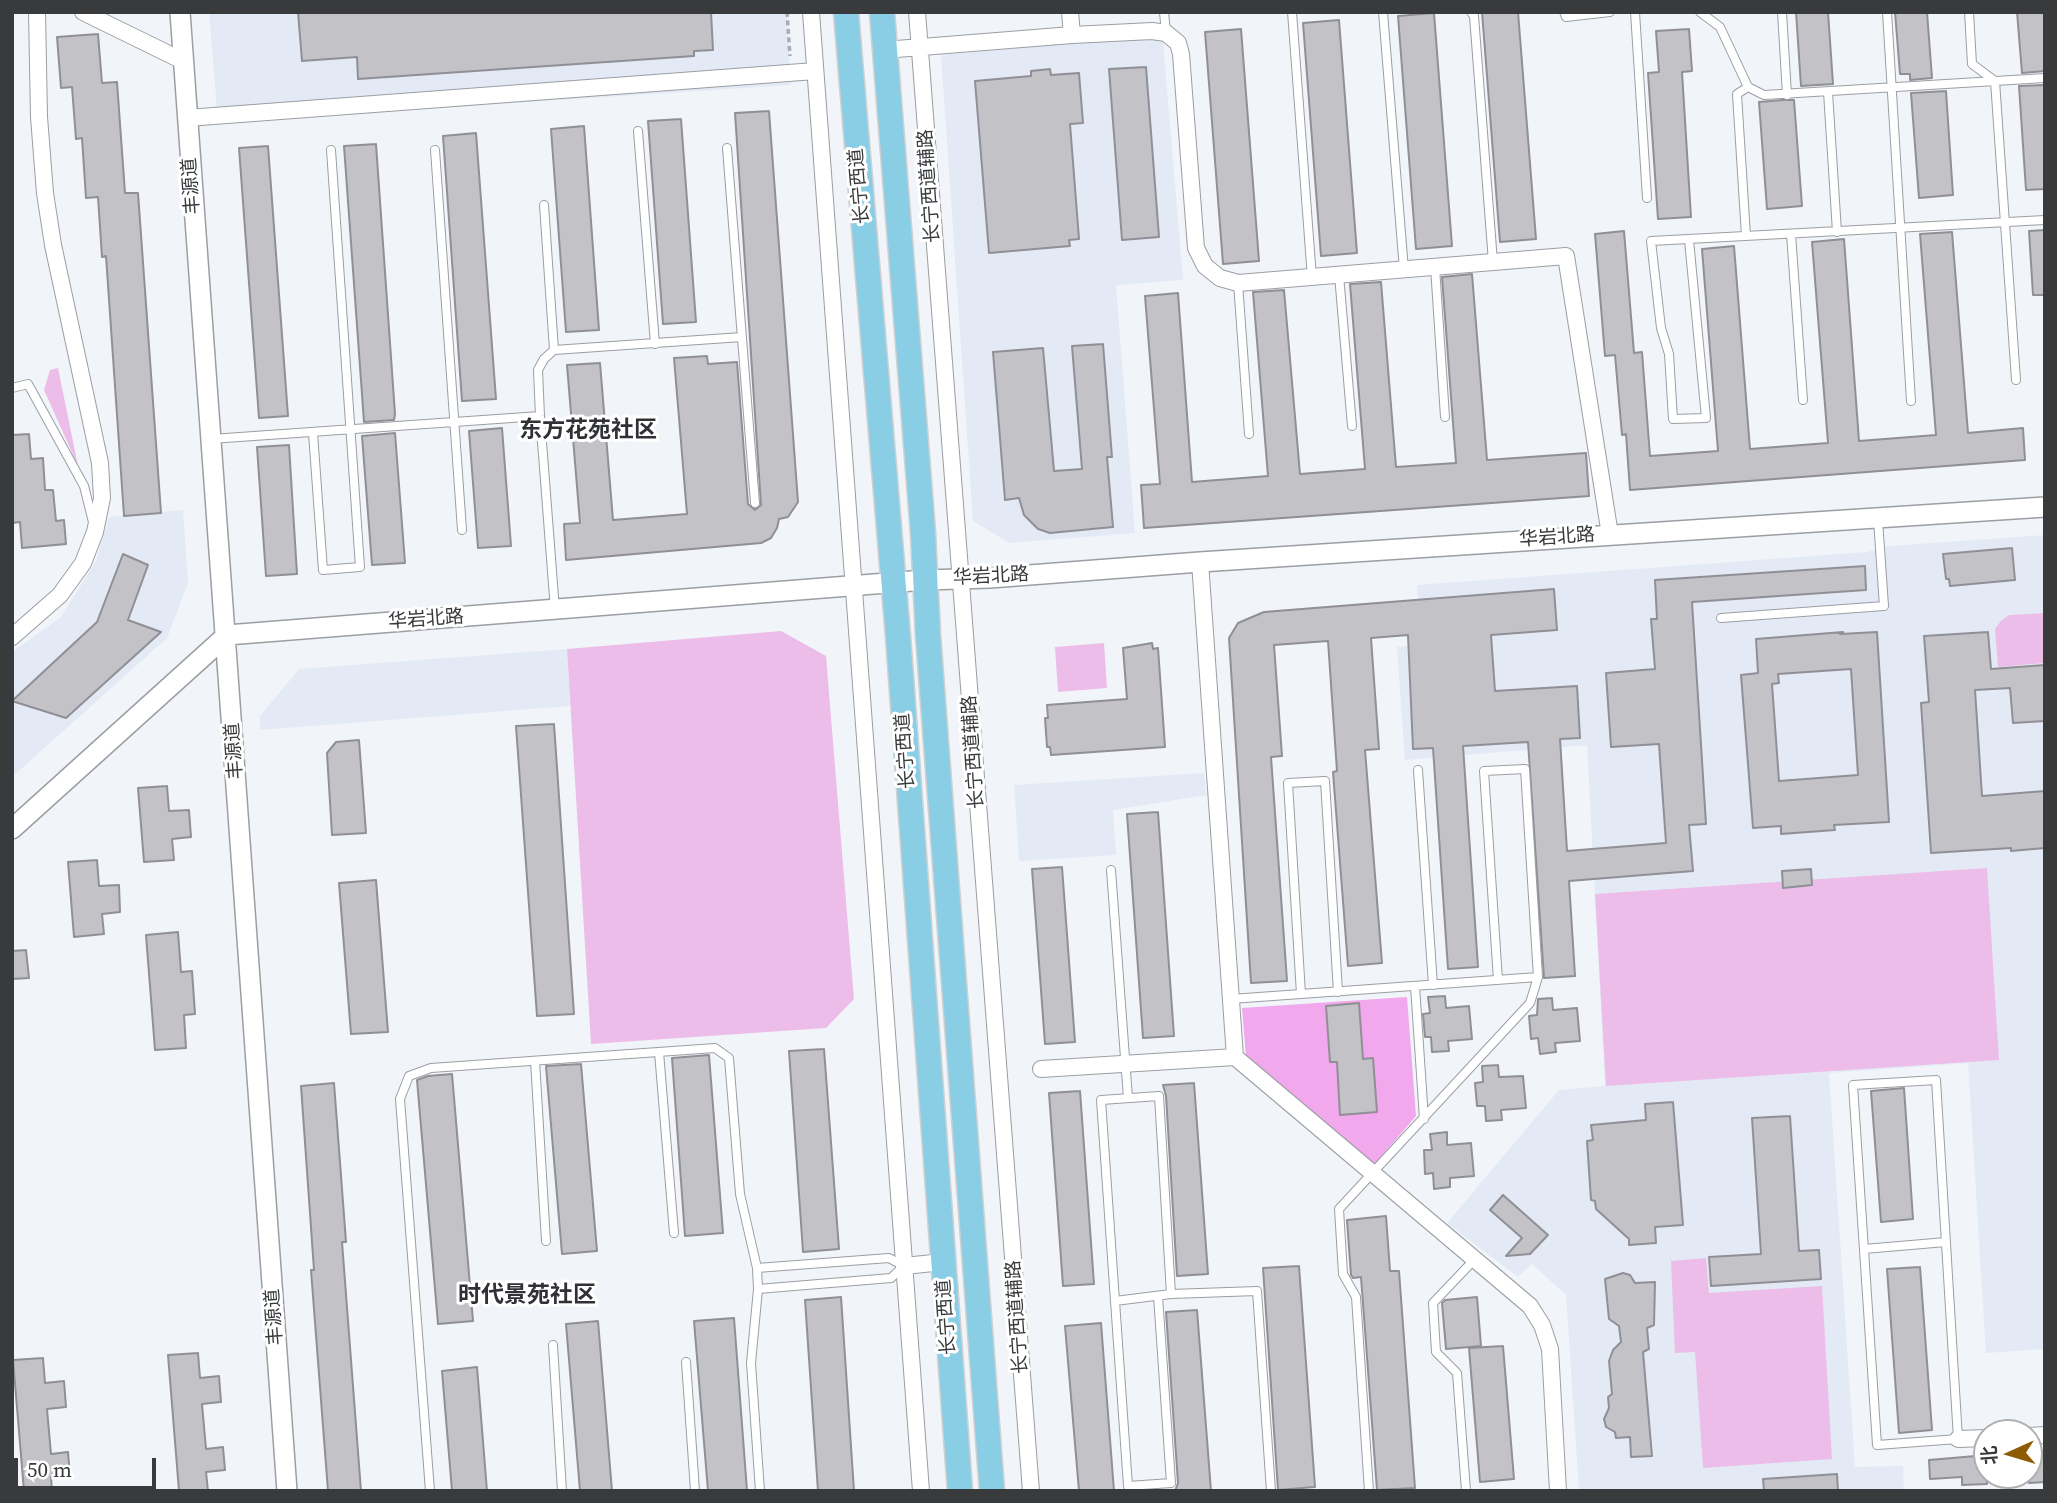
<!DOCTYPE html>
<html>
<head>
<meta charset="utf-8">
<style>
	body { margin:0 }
	#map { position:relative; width:2057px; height:1503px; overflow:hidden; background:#f1f5fa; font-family:"Source Serif 4","Noto Sans SC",serif }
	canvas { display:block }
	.frame { position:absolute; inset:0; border:14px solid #393a3c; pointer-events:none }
	.north { position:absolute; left:1973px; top:1419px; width:70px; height:70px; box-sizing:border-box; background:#fff; border:2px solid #b0b0b1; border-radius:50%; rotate:266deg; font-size:19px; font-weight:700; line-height:28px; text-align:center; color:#393a3c }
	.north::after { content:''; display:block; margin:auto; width:24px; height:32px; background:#8c5b04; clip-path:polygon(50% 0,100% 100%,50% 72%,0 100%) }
	.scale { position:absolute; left:14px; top:1458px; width:142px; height:32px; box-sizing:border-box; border:4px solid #393a3c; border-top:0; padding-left:9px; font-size:21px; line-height:24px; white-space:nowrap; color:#393a3c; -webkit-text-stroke:5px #fff; paint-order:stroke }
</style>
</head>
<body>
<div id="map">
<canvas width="2057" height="1503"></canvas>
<div class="frame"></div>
<div class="north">北</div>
<div class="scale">50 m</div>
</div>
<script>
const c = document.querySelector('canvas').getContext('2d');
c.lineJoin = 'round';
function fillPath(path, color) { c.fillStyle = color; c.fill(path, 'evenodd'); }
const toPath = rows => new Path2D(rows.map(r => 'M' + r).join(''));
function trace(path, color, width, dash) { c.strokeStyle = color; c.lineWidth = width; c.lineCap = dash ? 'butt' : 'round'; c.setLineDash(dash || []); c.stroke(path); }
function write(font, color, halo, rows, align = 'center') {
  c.font = font + ' "Source Serif 4","Noto Sans SC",serif'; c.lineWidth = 6; c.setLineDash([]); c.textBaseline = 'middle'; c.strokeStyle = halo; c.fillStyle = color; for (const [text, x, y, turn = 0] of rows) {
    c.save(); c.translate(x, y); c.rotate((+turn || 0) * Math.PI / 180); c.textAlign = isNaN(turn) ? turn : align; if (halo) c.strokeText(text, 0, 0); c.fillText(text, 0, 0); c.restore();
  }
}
const built = toPath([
	[209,12,787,12,791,85,218,122],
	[1148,36,1163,41,1183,280,1116,285,1135,533,1010,543,973,521,941,55],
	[183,510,188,583,167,638,12,777,12,652,61,617,96,561,109,517],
	[2045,535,2045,1349,1986,1353,1968,1063,1829,1073,1855,1467,1903,1466,1904,1491,1579,1491,1566,1295,1532,1264,1518,1277,1447,1223,1559,1090,1605,1086,1587,745,1405,760,1397,647,1421,645,1417,585,1867,552,1890,546],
	[567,649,570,706,260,730,260,716,299,669],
	[1204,773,1206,795,1113,810,1116,855,1019,861,1014,785]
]);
const green = toPath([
	[58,368,78,466,44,390,50,370],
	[2045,613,2045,663,1998,667,1995,629,2001,621,2009,615],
	[781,631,826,656,854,999,826,1028,591,1044,567,649],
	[1104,643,1107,688,1058,692,1055,647],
	[1987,868,1999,1060,1606,1086,1595,894],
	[1706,1258,1709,1293,1822,1286,1832,1459,1703,1468,1695,1352,1675,1353,1671,1261]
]);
const forest = toPath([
	[1407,997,1416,1116,1373,1166,1246,1056,1242,1008]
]);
const building = toPath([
	[298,12,711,12,713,50,694,51,694,56,358,79,357,57,302,61,298,12],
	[1482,12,1518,12,1536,239,1500,242,1482,12],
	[1796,12,1828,12,1833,84,1801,86,1796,12],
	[1895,12,1927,12,1932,78,1910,80,1910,74,1900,74,1895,12],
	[2017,12,2045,12,2045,71,2022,73,2017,12],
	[1434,13,1452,246,1416,249,1398,16,1434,13],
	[1339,20,1357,253,1321,256,1303,23,1339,20],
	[1241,29,1259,261,1223,264,1205,32,1241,29],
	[1689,29,1692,71,1682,72,1691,217,1658,219,1648,73,1659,72,1656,31,1689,29],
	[98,34,102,83,117,82,125,193,138,193,161,513,124,516,106,256,102,257,98,197,86,198,82,138,76,139,72,87,61,88,57,37,98,34],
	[1146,67,1159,237,1122,240,1109,69,1146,67],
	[1050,69,1051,75,1079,73,1083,123,1070,124,1079,239,1069,240,1070,246,989,253,975,81,1031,76,1031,71,1050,69],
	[2045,85,2045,189,2026,190,2019,86,2045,85],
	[1946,91,1953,195,1919,198,1911,93,1946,91],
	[1783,100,1794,100,1802,206,1767,209,1759,102,1783,100],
	[769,111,798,502,788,517,779,519,777,528,771,538,761,543,566,560,564,524,580,523,567,365,600,363,613,520,687,514,674,358,707,356,708,364,737,362,748,504,755,510,761,505,735,113,769,111],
	[681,119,696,322,663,324,648,121,681,119],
	[584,126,599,330,566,332,551,129,584,126],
	[476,133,496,399,462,401,443,136,476,133],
	[376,144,395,414,394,420,364,422,344,146,376,144],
	[268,146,288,416,259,418,239,148,268,146],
	[2045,230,2045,295,2033,295,2029,231,2045,230],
	[1624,231,1634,353,1642,352,1650,456,1718,451,1702,249,1734,246,1750,449,1828,443,1812,242,1844,239,1859,441,1936,435,1920,234,1952,232,1968,433,2023,428,2025,460,1630,490,1626,434,1622,435,1615,355,1605,356,1595,234,1624,231],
	[1472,274,1487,460,1586,453,1589,496,1144,528,1141,485,1160,484,1145,296,1178,293,1192,482,1268,476,1253,292,1284,290,1300,474,1365,469,1350,284,1381,282,1396,467,1456,463,1442,277,1472,274],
	[1103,344,1112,457,1107,457,1113,527,1050,533,1038,529,1024,515,1019,498,1005,500,993,352,1043,348,1054,471,1082,469,1072,346,1103,344],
	[502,428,511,546,478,548,469,431,502,428],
	[395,433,405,563,372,565,362,436,395,433],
	[29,434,31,459,43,458,45,490,53,490,56,521,64,520,66,544,22,548,20,522,12,523,12,435,29,434],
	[289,445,297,574,266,576,257,447,289,445],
	[2012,548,2015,580,1950,586,1949,579,1946,579,1943,554,2012,548],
	[123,554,148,565,128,620,161,632,66,718,12,701,97,622,123,554],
	[1865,566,1866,590,1692,602,1706,824,1689,825,1693,871,1569,881,1575,976,1544,978,1528,742,1463,746,1478,967,1448,969,1433,748,1413,749,1408,635,1371,638,1379,749,1365,750,1382,963,1348,966,1333,772,1337,771,1328,641,1274,645,1282,756,1271,757,1287,981,1251,983,1229,638,1238,623,1264,612,1554,589,1557,630,1491,635,1495,691,1577,686,1580,738,1560,739,1567,851,1666,843,1659,744,1611,747,1606,673,1655,669,1651,619,1657,619,1655,580,1865,566],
	[1843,632,1840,634,1877,632,1889,822,1834,825,1835,830,1781,834,1781,826,1753,828,1741,675,1758,673,1756,639,1843,632],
	[1851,669,1858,775,1779,781,1772,684,1779,683,1778,674,1851,669],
	[1988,632,1991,669,2045,665,2045,721,2013,723,2010,688,1975,690,1982,796,2045,791,2045,848,2011,851,2011,848,1931,853,1921,703,1929,702,1924,636,1988,632],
	[1152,643,1153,649,1158,648,1165,747,1051,755,1050,747,1047,747,1045,718,1048,718,1047,705,1127,699,1123,648,1152,643],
	[554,724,574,1014,537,1016,516,726,554,724],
	[359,740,366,833,332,835,327,753,336,742,359,740],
	[167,786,169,811,189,810,191,837,172,839,174,860,144,862,138,788,167,786],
	[1158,812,1174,1036,1143,1038,1127,814,1158,812],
	[97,860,99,886,119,885,120,912,102,914,104,934,74,937,68,862,97,860],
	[1062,867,1075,1042,1045,1044,1032,869,1062,867],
	[1811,869,1812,885,1783,888,1782,871,1811,869],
	[376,880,388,1032,351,1034,339,883,376,880],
	[178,932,181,972,192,971,195,1014,184,1015,186,1048,155,1050,146,935,178,932],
	[26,950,29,978,12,979,12,951,26,950],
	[1445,996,1446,1008,1469,1006,1472,1039,1448,1041,1449,1051,1432,1052,1431,1037,1425,1037,1423,1014,1430,1013,1428,997,1445,996],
	[1552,998,1553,1010,1577,1008,1580,1041,1555,1043,1556,1052,1540,1054,1538,1038,1531,1039,1529,1016,1537,1015,1538,999,1552,998],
	[1359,1003,1363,1059,1373,1058,1377,1112,1340,1115,1337,1062,1330,1062,1326,1006,1359,1003],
	[824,1049,839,1249,803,1252,789,1051,824,1049],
	[709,1055,723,1233,685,1236,672,1058,709,1055],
	[581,1064,597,1251,562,1254,546,1066,581,1064],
	[1498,1065,1499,1077,1523,1076,1526,1108,1501,1110,1502,1120,1486,1121,1485,1106,1477,1106,1475,1083,1483,1082,1482,1066,1498,1065],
	[452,1074,473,1321,438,1324,417,1080,428,1076,452,1074],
	[334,1083,346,1242,342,1242,361,1491,328,1491,311,1270,314,1270,301,1086,334,1083],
	[1194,1083,1208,1274,1177,1276,1166,1096,1163,1085,1194,1083],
	[1904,1088,1913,1219,1881,1222,1871,1091,1904,1088],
	[1080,1091,1094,1284,1063,1286,1049,1093,1080,1091],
	[1673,1102,1683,1225,1655,1227,1656,1243,1629,1245,1629,1239,1596,1209,1595,1201,1591,1200,1587,1141,1593,1140,1591,1125,1646,1120,1645,1104,1673,1102],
	[1790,1116,1799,1251,1819,1250,1821,1279,1711,1286,1709,1257,1761,1254,1752,1118,1790,1116],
	[1447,1132,1447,1145,1471,1143,1474,1176,1450,1178,1450,1187,1434,1189,1433,1173,1425,1174,1424,1150,1432,1150,1430,1134,1447,1132],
	[1503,1195,1548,1235,1530,1254,1506,1256,1522,1238,1490,1210,1503,1195],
	[1386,1216,1390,1271,1399,1271,1415,1488,1377,1490,1361,1277,1353,1278,1351,1275,1347,1220,1386,1216],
	[1299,1266,1315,1487,1278,1490,1263,1268,1299,1266],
	[1920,1267,1932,1430,1899,1433,1887,1269,1920,1267],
	[1623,1273,1630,1275,1635,1283,1655,1282,1654,1325,1647,1328,1649,1349,1643,1352,1652,1456,1631,1457,1630,1437,1616,1438,1615,1432,1606,1427,1604,1419,1609,1408,1608,1397,1612,1394,1609,1361,1613,1350,1621,1342,1619,1326,1609,1319,1605,1279,1623,1273],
	[841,1297,854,1491,818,1491,805,1300,841,1297],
	[1477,1297,1481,1346,1446,1349,1442,1303,1445,1300,1477,1297],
	[1197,1310,1211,1491,1175,1491,1178,1483,1166,1312,1197,1310],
	[734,1318,747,1491,708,1491,694,1321,734,1318],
	[598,1321,612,1491,580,1491,566,1324,598,1321],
	[1101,1323,1114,1491,1079,1491,1065,1326,1101,1323],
	[1503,1346,1514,1479,1480,1482,1469,1348,1503,1346],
	[198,1353,200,1378,219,1376,221,1402,202,1404,206,1449,223,1447,225,1470,206,1472,208,1491,179,1491,168,1355,198,1353],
	[43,1358,45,1383,64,1381,66,1407,47,1409,51,1454,68,1452,70,1475,51,1477,52,1491,24,1491,13,1360,43,1358],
	[477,1367,487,1491,452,1491,442,1371,477,1367],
	[2045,1451,2045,1482,2029,1483,2029,1453,2045,1451],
	[1987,1455,1987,1484,1962,1485,1962,1477,1930,1479,1929,1460,1987,1455],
	[1837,1474,1838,1491,1764,1491,1763,1479,1837,1474]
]);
const path = toPath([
	[787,12,790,56]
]);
const service = toPath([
	[1164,12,1166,33],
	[1292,12,1312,278],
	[1383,12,1404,270],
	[1471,12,1474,16,1493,262],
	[1564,12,1566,17,1610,12],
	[1635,12,1647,198],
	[1700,12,1720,27,1748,87,1764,95,2045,78],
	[1782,12,1787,95],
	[1887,12,1911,401],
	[1969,12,1972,64,1995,81,2016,380],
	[1828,92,1837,232],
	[638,131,655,344],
	[727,148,755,503],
	[435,150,462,530],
	[544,205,554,350],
	[1791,234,1803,400],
	[1746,236,1737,94,1748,87],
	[1689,240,1706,418,1673,419,1669,354,1661,328,1651,241,2045,220],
	[1435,267,1445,417],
	[1339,275,1352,426],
	[1238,283,1249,434],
	[12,388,28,384,84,486,93,522],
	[313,433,323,570,360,567,331,150],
	[211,439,540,416],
	[555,610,540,416,538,370,544,359,554,350,742,337],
	[1721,618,1884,606,1878,520],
	[1418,770,1433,985],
	[1111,870,1128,1098],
	[1415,986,1424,1119],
	[1301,994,1288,783,1325,781,1338,992],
	[1231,999,1538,977],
	[659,1052,674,1233],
	[535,1061,546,1241],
	[1936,1080,1958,1439,1877,1445,1853,1085,1936,1080],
	[1864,1249,1946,1242],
	[757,1268,889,1258,904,1266,891,1278,758,1289],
	[1171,1294,1159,1096,1101,1100,1115,1301,1171,1294,1257,1291,1271,1491],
	[1115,1301,1128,1486,1171,1483,1158,1296],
	[553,1345,562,1491],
	[686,1362,695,1491],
	[430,1491,400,1099,409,1076,431,1068,715,1048,729,1058,740,1194,757,1268,758,1289,751,1363,760,1491],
	[1369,1491,1356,1297,1343,1274,1339,1209,1530,1003,1538,977,1525,769,1484,771,1498,980],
	[1466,1491,1457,1373,1436,1352,1433,1303,1474,1260]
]);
const minor = toPath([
	[83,12,183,61],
	[811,12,921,1491],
	[917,12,1031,1491],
	[1070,12,1072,35],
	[884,50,1072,35,1152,31,1166,33,1178,43,1181,54,1196,248,1205,266,1220,278,1238,283,1566,256,1610,535],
	[187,118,815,71],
	[1200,562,1235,1057],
	[12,637,60,595,83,563,95,532,102,498,100,463,53,245,45,193,39,117,37,12],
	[1041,1069,1235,1057,1530,1306,1542,1325,1550,1349,1558,1491],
	[904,1266,943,1262],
	[2029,1436,2045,1435],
	[1958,1439,1987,1438]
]);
const tertiary = toPath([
	[180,12,287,1491],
	[12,829,227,635,925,580,990,578,1200,562,2045,507]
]);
const primary = toPath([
	[846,12,898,636,960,1491],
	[882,12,923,533,928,635,992,1491]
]);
const streetNames = [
	["丰源道",192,186,-94],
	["长宁西道",860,186,-95],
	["长宁西道辅路",930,186,-94],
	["华岩北路",1557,538,-4],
	["华岩北路",991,577,-3],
	["华岩北路",426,620,-4],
	["丰源道",235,751,-94],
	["长宁西道",906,751,-94],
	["长宁西道辅路",974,752,-94],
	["丰源道",275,1317,-94],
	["长宁西道",947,1317,-94],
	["长宁西道辅路",1018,1317,-94]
];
const quarterNames = [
	["东方花苑社区",588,431],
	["时代景苑社区",527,1296]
];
fillPath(built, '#e3eaf5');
fillPath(green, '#ecbde8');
fillPath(forest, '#f1a8ec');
fillPath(building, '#c3c2c7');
trace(building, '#908f95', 2);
trace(service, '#9b9ea3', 10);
trace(minor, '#9b9ea3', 18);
trace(tertiary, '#9b9ea3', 22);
trace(primary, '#cfd0d0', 27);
trace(path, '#a9acb0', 3.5, [5, 3.5]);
trace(service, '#fff', 8);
trace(minor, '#fff', 16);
trace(tertiary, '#fff', 19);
trace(primary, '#8acee6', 24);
write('19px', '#393a3c', '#fff', streetNames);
write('bold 23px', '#2f3135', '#fff', quarterNames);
</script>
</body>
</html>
